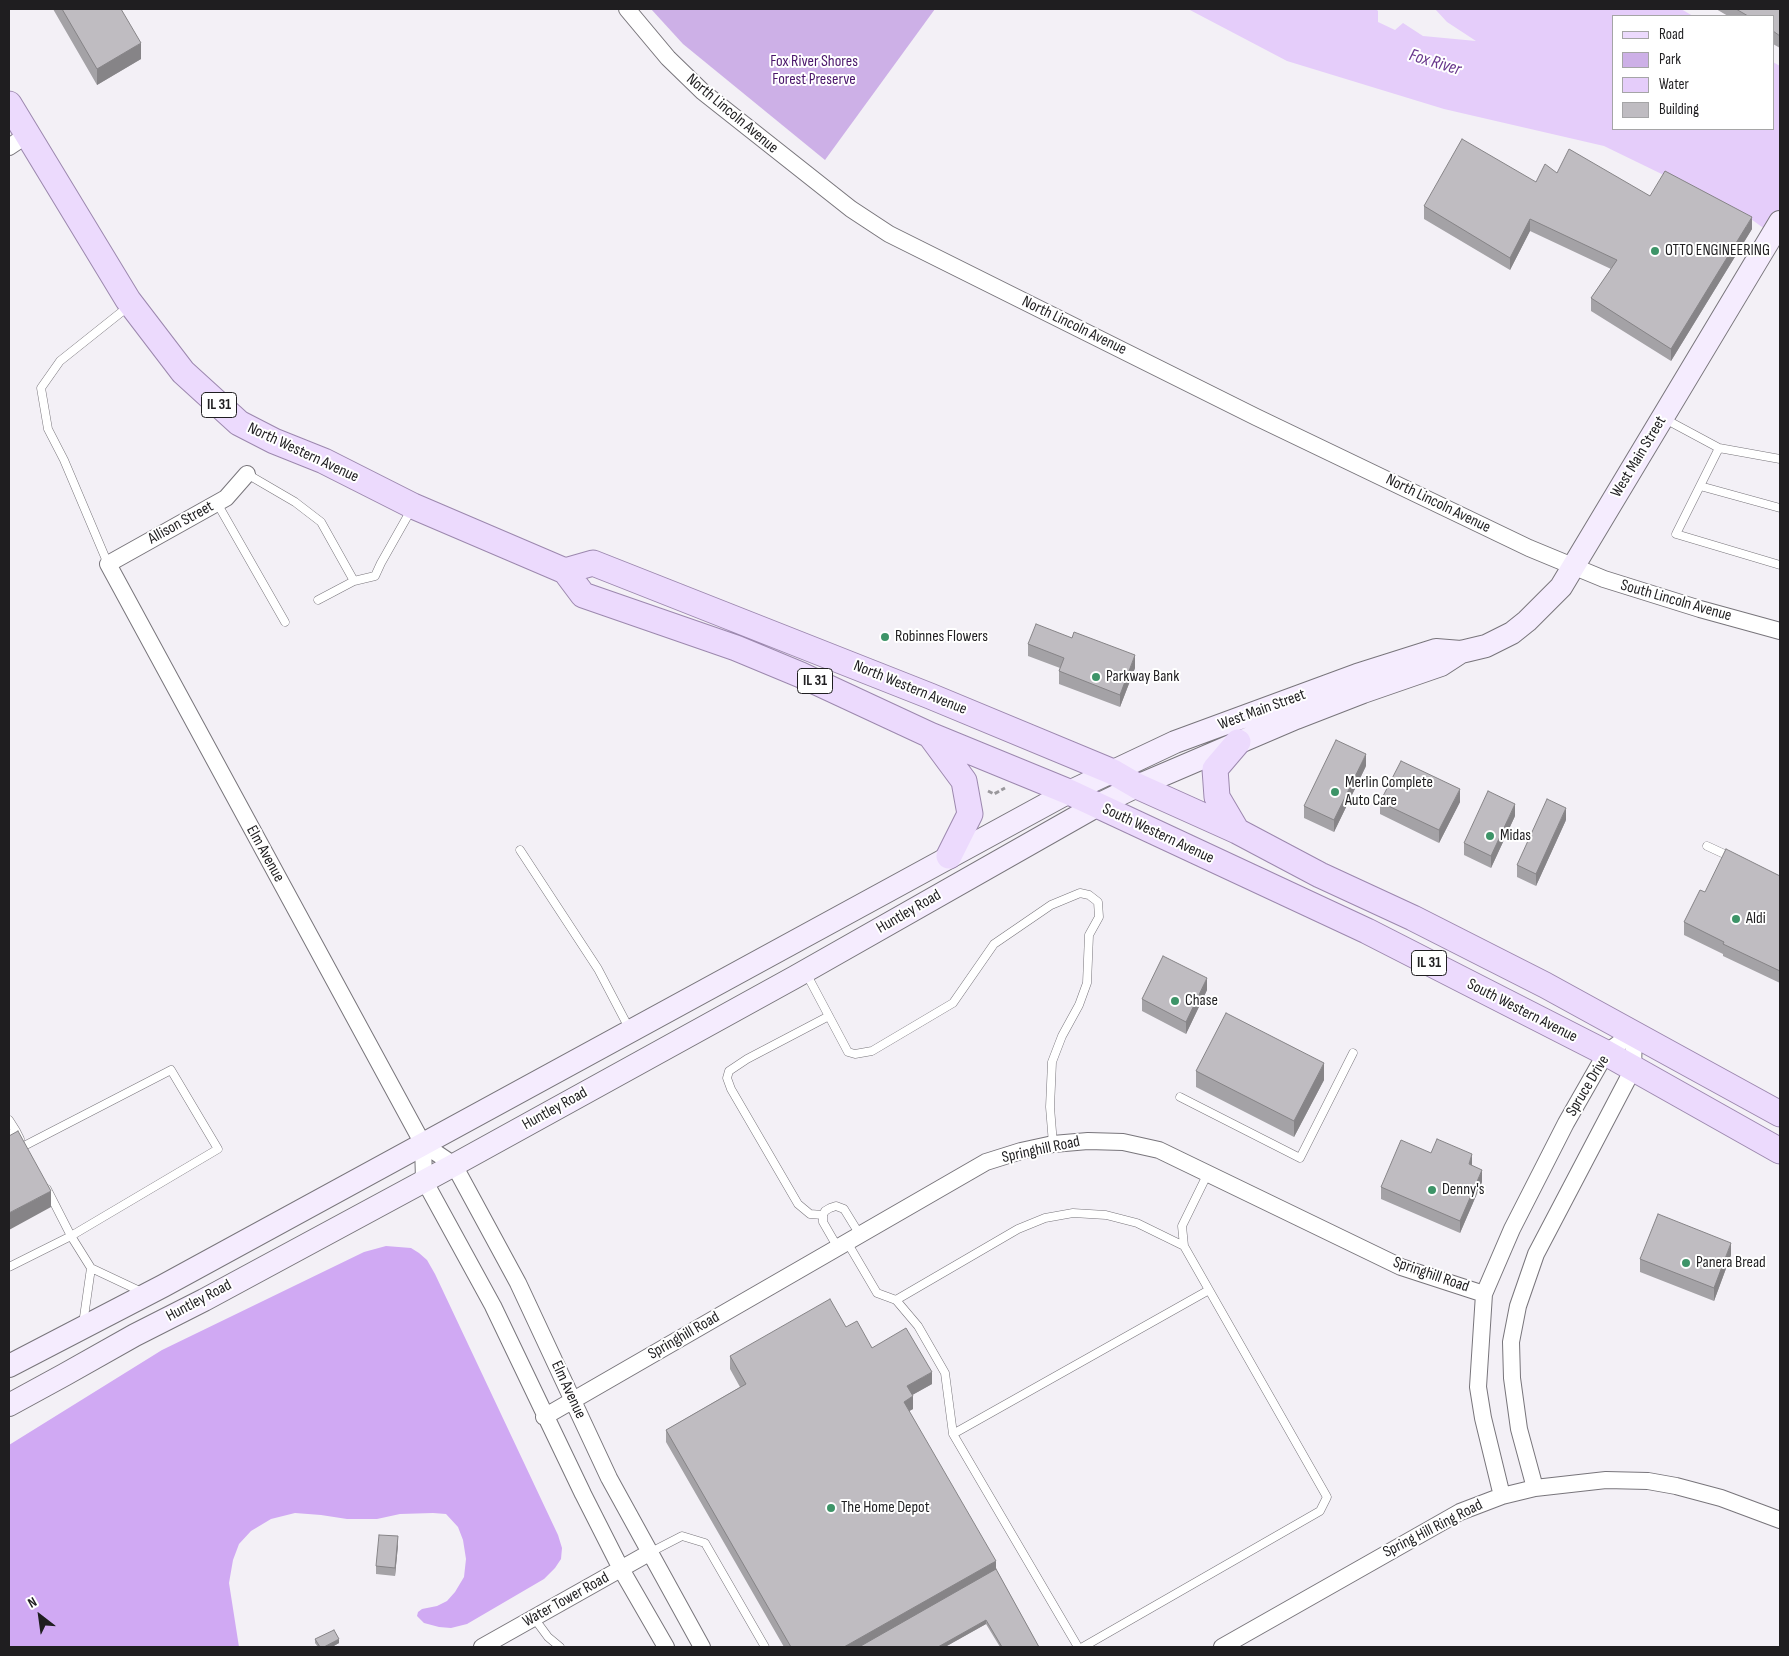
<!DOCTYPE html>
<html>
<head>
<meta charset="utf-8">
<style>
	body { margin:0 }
	#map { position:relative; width:1789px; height:1656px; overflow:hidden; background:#f3f0f6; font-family:"Sofia Sans Condensed",sans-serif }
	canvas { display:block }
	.frame { position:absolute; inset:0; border:10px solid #1f1e20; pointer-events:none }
	.legend { position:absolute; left:1612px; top:15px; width:162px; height:115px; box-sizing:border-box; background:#fff; border:1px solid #a5a5a6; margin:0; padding:6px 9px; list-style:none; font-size:15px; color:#1f1e20 }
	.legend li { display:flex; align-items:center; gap:10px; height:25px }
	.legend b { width:25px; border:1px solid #a5a5a6 }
	.north { position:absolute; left:15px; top:1591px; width:50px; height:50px; -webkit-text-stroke:4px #fff; paint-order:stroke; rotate:330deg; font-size:14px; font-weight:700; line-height:20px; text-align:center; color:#1f1e20 }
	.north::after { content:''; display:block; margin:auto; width:18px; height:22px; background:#1f1e20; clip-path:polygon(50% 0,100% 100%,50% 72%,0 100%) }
</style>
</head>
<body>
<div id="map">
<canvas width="1789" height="1656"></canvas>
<div class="frame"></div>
<ul class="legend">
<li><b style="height:6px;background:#ecdafd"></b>Road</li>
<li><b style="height:14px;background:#cdb0e7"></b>Park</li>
<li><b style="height:14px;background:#e5cdfa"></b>Water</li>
<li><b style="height:14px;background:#bfbcc1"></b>Building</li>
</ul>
<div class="north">N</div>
</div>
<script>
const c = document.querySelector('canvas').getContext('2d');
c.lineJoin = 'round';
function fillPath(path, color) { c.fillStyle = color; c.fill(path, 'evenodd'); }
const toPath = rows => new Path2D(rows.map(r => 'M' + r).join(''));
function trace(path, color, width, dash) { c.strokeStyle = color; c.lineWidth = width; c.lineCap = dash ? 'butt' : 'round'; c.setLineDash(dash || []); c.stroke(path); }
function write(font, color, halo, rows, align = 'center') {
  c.font = font + ' "Sofia Sans Condensed",sans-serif'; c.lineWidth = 4; c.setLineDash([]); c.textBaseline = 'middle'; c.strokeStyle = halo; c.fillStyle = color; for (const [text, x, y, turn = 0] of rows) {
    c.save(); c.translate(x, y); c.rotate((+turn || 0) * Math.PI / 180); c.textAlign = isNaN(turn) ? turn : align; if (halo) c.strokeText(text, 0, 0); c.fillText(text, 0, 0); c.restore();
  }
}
const green = toPath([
	[651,9,935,9,825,160,683,44]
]);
const forest = toPath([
	[386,1246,411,1248,419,1253,427,1260,435,1274,558,1535,562,1548,561,1559,555,1568,544,1579,467,1624,451,1628,439,1627,424,1623,417,1616,418,1612,422,1609,437,1606,447,1601,455,1592,464,1577,466,1559,463,1540,458,1527,446,1514,433,1513,400,1514,377,1519,347,1519,321,1515,295,1513,271,1519,251,1531,239,1544,233,1560,229,1583,239,1647,9,1647,9,1445,162,1350,364,1252]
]);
const water = toPath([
	[1188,9,1376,9,1378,11,1378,22,1395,30,1403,23,1423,36,1476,41,1447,22,1435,9,1681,9,1693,16,1613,16,1613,129,1773,129,1773,62,1780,66,1780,240,1744,214,1604,146,1444,109,1287,61]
]);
const path = toPath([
	[988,791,994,794,1005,788]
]);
const lane = toPath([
	[1665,419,1719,448,1780,459],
	[1719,448,1676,534,1780,565],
	[247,474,295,502,321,522,354,581],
	[1700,486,1780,508],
	[217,503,285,622],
	[108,564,64,460,48,429,41,388,60,361,129,306],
	[318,600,354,581,375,576,381,563,411,510],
	[1707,846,1733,858],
	[520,850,598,969,630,1030],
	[806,973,848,1052,855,1054,872,1051,953,1003,994,944,1051,905,1080,893,1089,895,1098,902,1099,917,1089,935,1087,983,1079,1005,1062,1036,1052,1062,1050,1107,1053,1144],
	[1180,1097,1300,1158,1353,1053],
	[9,1120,16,1131],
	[9,1135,16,1131,20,1139],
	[47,1189,71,1236,91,1268],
	[823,1215,810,1214,798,1204,731,1089,727,1078,729,1071,747,1059,829,1016],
	[847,1242,877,1293,896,1300,1018,1229,1045,1218,1073,1213,1106,1215,1137,1223,1184,1246],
	[838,1248,823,1222,823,1215,825,1211,830,1208,836,1206,844,1209,860,1235],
	[9,1267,71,1236,218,1149,171,1070,24,1146],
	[896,1300,918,1326,945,1373,953,1434,1078,1647],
	[83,1324,91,1268,142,1292],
	[953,1434,1209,1290],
	[649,1553,682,1536,705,1543,765,1647],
	[534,1618,548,1637,560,1647],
	[1083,1647,1320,1511,1327,1497,1184,1246,1182,1226,1208,1173]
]);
const street = toPath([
	[627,9,668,58,703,92,851,209,889,234,1256,417,1529,548,1604,579,1700,609,1780,631],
	[9,147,27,135],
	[247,474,226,498,108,564,423,1144,424,1180,493,1306,583,1494,621,1569,666,1647],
	[423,1144,454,1165,518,1283,609,1478,702,1647],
	[544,1417,986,1162,1021,1151,1053,1144,1088,1141,1123,1142,1159,1150,1401,1267,1484,1294],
	[1535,1488,1519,1429,1512,1378,1511,1342,1518,1306,1536,1254,1633,1069,1634,1032],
	[1502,1496,1483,1418,1478,1387,1484,1294,1512,1229,1566,1123,1606,1053,1634,1032],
	[482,1647,649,1553],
	[1222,1647,1460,1512,1502,1496,1535,1488,1606,1480,1648,1481,1676,1486,1721,1498,1780,1520]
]);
const secondary = toPath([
	[9,1366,163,1286,1069,792,1175,742,1357,675,1436,650,1461,652],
	[9,1405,64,1375,135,1335,204,1300,454,1165,795,977,1098,805,1137,786,1296,718,1363,692,1441,665,1461,652,1486,646,1512,633,1527,621,1561,587,1780,222]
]);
const primary = toPath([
	[9,104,128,300,183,372,239,423,274,441,324,461,413,506,565,571,583,595,736,648,801,675,930,735,1069,792,1367,931,1606,1053,1780,1151],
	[565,571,593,563,930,696,1113,772,1137,786,1237,831,1320,875,1413,918,1545,985,1780,1114],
	[930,735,964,781,970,814,949,856],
	[1237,831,1217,797,1215,769,1238,742]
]);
const wall = toPath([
	[53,9,121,9,141,59,97,85],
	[1716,9,1780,9,1780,48,1773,44,1773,16,1728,16],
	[1557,173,1650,196,1752,229,1671,361,1591,311,1591,298,1611,269,1530,231,1510,270,1424,219,1424,206,1536,182],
	[1072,638,1135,668,1120,707,1059,684,1059,671,1060,668,1028,656,1028,644],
	[1366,766,1334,832,1304,818,1304,806],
	[1380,802,1460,802,1439,843,1380,814],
	[1515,816,1491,868,1464,855,1464,843],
	[1566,820,1536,886,1517,877,1517,865],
	[1780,876,1780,983,1723,956,1723,954,1684,935,1684,922,1705,892],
	[1207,990,1186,1034,1142,1011,1142,999],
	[1196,1071,1324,1080,1294,1137,1196,1087],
	[1431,1153,1472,1166,1482,1182,1460,1233,1381,1199,1381,1187],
	[1731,1255,1714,1301,1640,1272,1640,1259],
	[846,1327,872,1348,932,1384,912,1395,913,1409,909,1411,1039,1647,1000,1647,986,1624,945,1647,784,1647,666,1442,666,1430,740,1387,730,1369,730,1356],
	[398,1545,395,1576,376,1574,376,1566],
	[315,1639,339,1643,332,1647,318,1647,315,1643]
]);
const shadedWall = toPath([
	[141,43,141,59,97,85,97,69],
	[1752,217,1752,229,1671,361,1671,349],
	[1530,219,1530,231,1510,270,1510,258],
	[1135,655,1135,668,1120,707,1120,695],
	[1366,754,1366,766,1334,832,1334,820],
	[1460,789,1460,802,1439,843,1439,830],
	[1515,804,1515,816,1491,868,1491,856],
	[1566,808,1566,820,1536,886,1536,874],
	[1207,978,1207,990,1186,1034,1186,1022],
	[1324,1063,1324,1080,1294,1137,1294,1121],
	[1472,1154,1472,1167,1469,1164],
	[1482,1170,1482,1182,1460,1233,1460,1221],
	[51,1191,51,1207,9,1230,9,1213],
	[1731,1243,1731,1255,1714,1301,1714,1288],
	[932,1372,932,1384,907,1398,907,1386],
	[913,1396,913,1409,904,1414,904,1402],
	[398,1536,398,1545,395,1576,395,1568],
	[996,1561,996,1573,866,1647,844,1647],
	[986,1620,986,1624,945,1647,938,1647],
	[339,1639,339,1643,332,1647,324,1647]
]);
const building = toPath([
	[62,9,121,9,141,43,97,69,62,9],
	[1736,9,1780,9,1780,36,1773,31,1773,16,1748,16,1736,9],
	[1462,139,1536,182,1545,164,1557,173,1569,149,1650,196,1665,171,1752,217,1671,349,1591,298,1617,260,1530,219,1510,258,1424,206,1462,139],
	[1036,624,1072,638,1074,632,1135,655,1120,695,1059,671,1064,658,1028,644,1036,624],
	[1336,740,1366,754,1334,820,1304,806,1336,740],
	[1401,761,1460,789,1439,830,1380,802,1401,761],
	[1488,791,1515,804,1491,856,1464,843,1488,791],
	[1547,799,1566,808,1536,874,1517,865,1547,799],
	[1726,849,1780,876,1780,971,1723,944,1724,942,1684,922,1700,890,1705,892,1726,849],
	[1163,956,1207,978,1186,1022,1142,999,1163,956],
	[1226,1013,1324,1063,1294,1121,1196,1071,1226,1013],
	[18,1131,51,1191,9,1213,9,1136,18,1131],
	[1437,1139,1472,1154,1469,1164,1482,1170,1460,1221,1381,1187,1401,1140,1431,1153,1437,1139],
	[1658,1214,1731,1243,1714,1288,1640,1259,1658,1214],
	[830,1299,846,1327,857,1321,872,1348,906,1328,932,1372,907,1386,913,1396,904,1402,996,1561,844,1647,791,1647,666,1430,746,1384,730,1356,830,1299],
	[379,1535,398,1536,395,1568,376,1566,379,1535],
	[996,1569,1039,1647,1002,1647,986,1620,938,1647,859,1647,996,1569],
	[334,1630,339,1639,324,1647,320,1647,315,1639,334,1630]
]);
const markers = [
	[1655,251,5,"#3d9468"],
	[885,637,5,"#3d9468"],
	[1096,677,5,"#3d9468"],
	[1335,792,5,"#3d9468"],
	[1490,836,5,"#3d9468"],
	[1736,919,5,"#3d9468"],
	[1175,1001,5,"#3d9468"],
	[1432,1190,5,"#3d9468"],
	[1686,1263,5,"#3d9468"],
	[831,1508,5,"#3d9468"]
];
const shields = [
	[219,405,35],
	[815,681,35],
	[1429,963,35]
];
const shieldNames = [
	["IL 31",219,405],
	["IL 31",815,681],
	["IL 31",1429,963]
];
const parkNames = [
	["Fox River Shores",814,62],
	["Forest Preserve",814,80]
];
const streetNames = [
	["North Lincoln Avenue",732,114,40],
	["North Lincoln Avenue",1074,326,26],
	["North Western Avenue",303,453,25],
	["West Main Street",1639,457,-59],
	["North Lincoln Avenue",1438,504,26],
	["Allison Street",181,523,-29],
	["South Lincoln Avenue",1676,601,16],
	["North Western Avenue",910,688,22],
	["West Main Street",1262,710,-20],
	["South Western Avenue",1158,834,25],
	["Elm Avenue",265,854,61],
	["Huntley Road",909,912,-30],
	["South Western Avenue",1522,1011,27],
	["Spruce Drive",1588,1086,-59],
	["Huntley Road",555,1109,-29],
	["Springhill Road",1041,1150,-12],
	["Springhill Road",1431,1275,19],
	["Huntley Road",199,1301,-28],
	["Springhill Road",684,1336,-30],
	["Elm Avenue",568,1390,65],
	["Spring Hill Ring Road",1433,1529,-27],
	["Water Tower Road",566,1600,-29]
];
const poiNames = [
	["OTTO ENGINEERING",1665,251],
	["Robinnes Flowers",895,637],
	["Parkway Bank",1106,677],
	["Merlin Complete",1345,783],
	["Auto Care",1345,801],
	["Midas",1500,836],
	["Aldi",1746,919],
	["Chase",1185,1001],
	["Denny's",1442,1190],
	["Panera Bread",1696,1263],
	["The Home Depot",841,1508]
];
const waterNames = [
	["Fox River",1435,63,17]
];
fillPath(green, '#cdb0e7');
fillPath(forest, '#d0a9f3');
fillPath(water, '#e5cdfa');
trace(lane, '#78757b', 9);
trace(street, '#78757b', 18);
trace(secondary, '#78757b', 24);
trace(primary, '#9c88ae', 27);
trace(path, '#9a989c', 3, [5, 2.5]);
trace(lane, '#fff', 8);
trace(street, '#fff', 16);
trace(secondary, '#f5ecfe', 22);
trace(primary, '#ecdafd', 25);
fillPath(wall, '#a4a2a6');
fillPath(shadedWall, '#868487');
fillPath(building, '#bfbcc1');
trace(building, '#868487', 1);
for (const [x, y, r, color] of markers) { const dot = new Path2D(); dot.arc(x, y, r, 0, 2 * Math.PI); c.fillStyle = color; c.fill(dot); trace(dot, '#fff', 2); }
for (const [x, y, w] of shields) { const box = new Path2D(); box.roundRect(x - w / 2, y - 12.5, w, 25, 4); c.fillStyle = '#fff'; c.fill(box); trace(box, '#1f1e20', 1); }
write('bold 15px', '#1f1e20', null, shieldNames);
write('16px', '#4a166b', '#fff', parkNames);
write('16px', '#1f1e20', '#fff', streetNames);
write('16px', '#1f1e20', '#fff', poiNames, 'left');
write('italic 18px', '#68378c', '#fff', waterNames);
</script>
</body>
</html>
